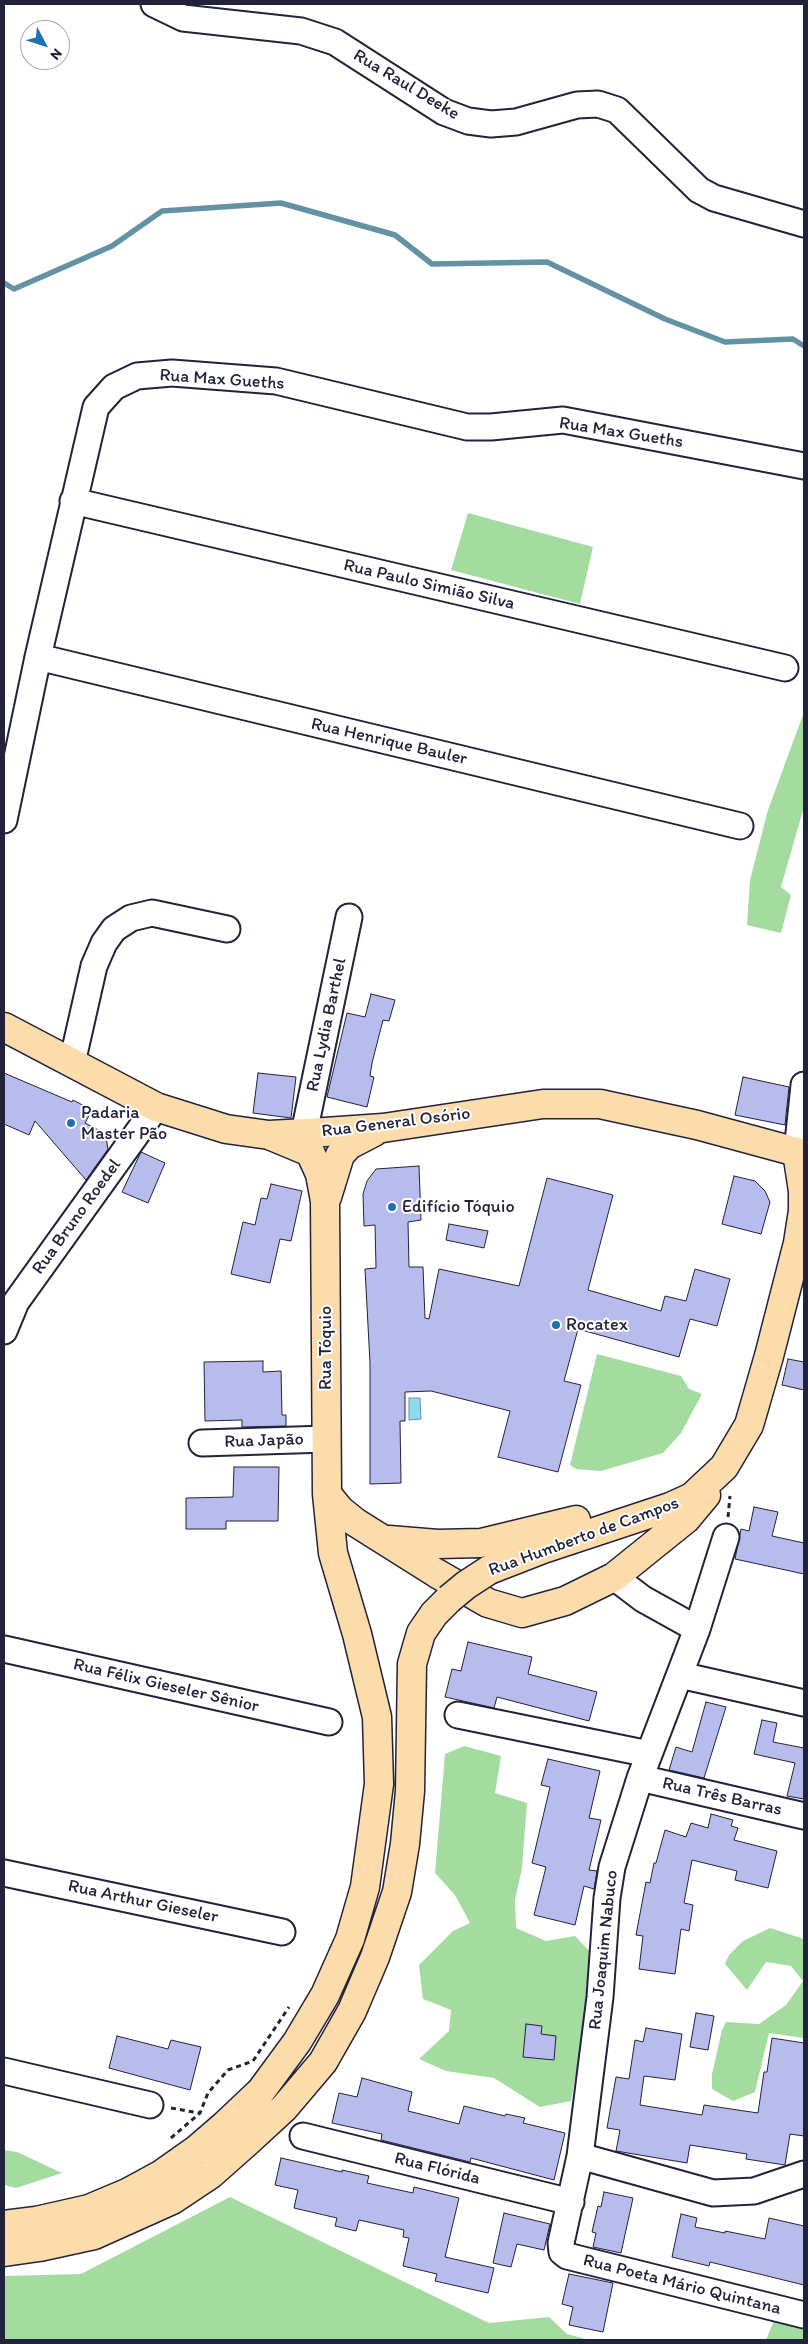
<!DOCTYPE html>
<html>
<head>
<meta charset="utf-8">
<style>
	body { margin:0 }
	#map { position:relative; width:808px; height:2344px; overflow:hidden; background:#fff; font-family:Itim,sans-serif }
	canvas { display:block }
	.frame { position:absolute; inset:0; border:5px solid #22223b; pointer-events:none }
	.north { position:absolute; left:20px; top:20px; width:50px; height:50px; box-sizing:border-box; background:#fff; border:1px solid #a7a7b1; border-radius:50%; rotate:130deg; font-size:14px; font-weight:700; line-height:20px; text-align:center; color:#22223b }
	.north::after { content:''; display:block; margin:auto; width:18px; height:22px; background:#1f6fb2; clip-path:polygon(50% 0,100% 100%,50% 72%,0 100%) }
</style>
</head>
<body>
<div id="map">
<canvas width="808" height="2344"></canvas>
<div class="frame"></div>
<div class="north">N</div>
</div>
<script>
const c = document.querySelector('canvas').getContext('2d');
c.lineJoin = 'round';
function fillPath(path, color) { c.fillStyle = color; c.fill(path, 'evenodd'); }
const toPath = rows => new Path2D(rows.map(r => 'M' + r).join(''));
function trace(path, color, width, dash) { c.strokeStyle = color; c.lineWidth = width; c.lineCap = dash ? 'butt' : 'round'; c.setLineDash(dash || []); c.stroke(path); }
function write(font, color, halo, rows, align = 'center') {
  c.font = font + ' Itim,sans-serif'; c.lineWidth = 4; c.setLineDash([]); c.textBaseline = 'middle'; c.strokeStyle = halo; c.fillStyle = color; for (const [text, x, y, turn = 0] of rows) {
    c.save(); c.translate(x, y); c.rotate((+turn || 0) * Math.PI / 180); c.textAlign = isNaN(turn) ? turn : align; if (halo) c.strokeText(text, 0, 0); c.fillText(text, 0, 0); c.restore();
  }
}
const green = toPath([
	[468,513,593,547,580,604,451,570],
	[804,712,804,807,781,887,791,895,781,933,747,925,750,880,768,810],
	[597,1354,681,1376,689,1389,702,1394,681,1433,663,1453,601,1471,576,1469,570,1465],
	[464,1746,501,1756,495,1793,527,1803,522,1868,515,1900,516,1928,546,1941,575,1936,594,1956,580,2051,571,2101,540,2107,494,2078,446,2071,419,2059,449,2031,451,2010,423,1999,419,1965,453,1931,470,1923,455,1895,435,1873,445,1754],
	[770,1928,804,1939,804,2038,769,2033,755,2092,733,2101,712,2089,712,2074,722,2030,726,2022,759,2024,786,2005,803,1981,791,1966,766,1962,747,1990,725,1964,729,1955,743,1941],
	[4,2150,17,2152,62,2173,16,2188,4,2185],
	[230,2197,489,2323,549,2317,567,2334,589,2340,4,2340,4,2276,81,2274],
	[775,2318,804,2326,804,2340,766,2340]
]);
const water = toPath([
	[409,1398,420,1398,421,1419,409,1420,409,1398]
]);
const stream = toPath([
	[4,283,14,289,112,246,162,211,281,203,395,235,432,264,547,262,665,319,725,342,793,339,804,346]
]);
const building = toPath([
	[371,994,395,1000,389,1021,383,1020,372,1063,370,1076,374,1077,367,1107,327,1097,347,1013,365,1017,371,994],
	[4,1073,72,1102,73,1100,92,1110,85,1123,102,1132,106,1137,108,1149,86,1180,35,1121,29,1135,4,1124,4,1073],
	[258,1073,296,1077,291,1118,253,1113,258,1073],
	[743,1077,789,1087,785,1125,735,1115,743,1077],
	[141,1152,165,1163,148,1203,122,1192,141,1152],
	[419,1166,421,1220,408,1222,409,1267,423,1267,425,1318,429,1319,439,1269,519,1286,547,1178,613,1195,588,1290,661,1311,665,1296,686,1301,695,1269,730,1279,717,1326,690,1319,679,1357,578,1329,564,1381,581,1385,558,1472,498,1457,510,1411,431,1391,405,1392,405,1421,400,1421,401,1483,370,1484,370,1363,365,1269,376,1268,375,1225,364,1226,363,1194,367,1181,376,1169,419,1166],
	[734,1176,755,1181,765,1191,770,1202,761,1234,722,1224,734,1176],
	[271,1184,302,1191,291,1241,280,1239,270,1283,231,1274,243,1222,255,1225,261,1198,267,1199,271,1184],
	[449,1224,488,1231,484,1248,446,1240,449,1224],
	[788,1359,804,1362,804,1390,782,1385,788,1359],
	[263,1361,263,1372,281,1371,282,1415,286,1415,286,1426,242,1427,242,1420,205,1421,204,1362,263,1361],
	[234,1467,279,1467,278,1521,226,1521,226,1529,186,1529,186,1498,233,1497,234,1467],
	[754,1507,778,1512,772,1536,804,1543,804,1574,735,1559,741,1529,749,1531,754,1507],
	[468,1642,532,1657,528,1674,597,1692,589,1721,497,1697,494,1708,445,1697,452,1669,461,1671,468,1642],
	[706,1702,726,1707,704,1778,669,1770,676,1747,692,1752,706,1702],
	[762,1720,777,1723,773,1742,804,1748,804,1799,787,1796,795,1763,754,1754,762,1720],
	[548,1759,600,1771,589,1818,601,1820,589,1870,597,1871,594,1889,584,1886,575,1925,534,1915,546,1867,532,1863,550,1787,541,1785,548,1759],
	[711,1814,733,1820,731,1826,738,1828,734,1840,777,1851,768,1888,735,1880,737,1871,692,1860,684,1903,693,1905,689,1931,681,1929,675,1974,639,1969,643,1936,636,1935,646,1882,650,1883,654,1863,656,1863,665,1830,686,1837,691,1823,708,1828,711,1814],
	[696,2013,714,2016,708,2050,690,2047,696,2013],
	[526,2024,542,2026,541,2034,556,2036,554,2060,523,2057,526,2024],
	[646,2028,682,2034,675,2080,644,2076,640,2105,702,2115,704,2105,758,2113,764,2072,767,2072,772,2038,804,2043,804,2136,790,2134,785,2165,746,2159,747,2154,690,2145,687,2163,616,2151,620,2130,607,2128,616,2077,629,2079,635,2040,643,2042,646,2028],
	[117,2036,168,2049,171,2040,201,2047,190,2090,109,2068,117,2036],
	[362,2078,412,2092,408,2111,432,2117,459,2124,464,2106,505,2116,506,2114,525,2118,523,2123,565,2133,554,2180,471,2158,470,2162,381,2140,382,2134,332,2123,339,2093,357,2097,362,2078],
	[281,2158,342,2172,342,2170,369,2176,367,2183,413,2193,414,2187,459,2198,445,2257,494,2268,488,2293,435,2281,437,2274,403,2266,409,2238,403,2237,404,2230,359,2220,356,2231,335,2226,337,2218,294,2208,298,2190,275,2185,281,2158],
	[604,2192,633,2198,621,2253,593,2247,596,2233,592,2232,598,2206,601,2207,604,2192],
	[504,2213,550,2224,544,2250,517,2244,511,2267,493,2263,504,2213],
	[681,2214,697,2218,695,2227,725,2233,725,2231,765,2239,769,2218,804,2226,804,2285,710,2262,709,2266,672,2257,681,2214],
	[569,2274,613,2283,603,2332,569,2325,573,2307,562,2304,569,2274]
]);
const path = toPath([
	[728,1517,730,1496],
	[171,2108,199,2113],
	[171,2138,200,2113,208,2093,228,2070,253,2061,289,2007]
]);
const minor = toPath([
	[154,4,183,18,301,31,335,42,444,112,468,121,491,124,516,122,577,105,598,104,617,110,699,190,714,198,804,224],
	[73,501,785,668],
	[38,657,740,826],
	[4,820,38,657,96,407,114,387,137,376,172,373,276,381,467,427,491,427,563,420,804,466],
	[72,1063,94,966,104,943,114,929,131,918,152,913,227,929],
	[304,1133,349,917],
	[797,1152,804,1085],
	[4,1331,16,1302,156,1107],
	[202,1443,326,1439],
	[726,1537,697,1629,640,1778,612,1867,607,1898,600,1997,580,2156,561,2243,562,2252,567,2256,804,2315],
	[614,1577,643,1599,697,1629],
	[4,1649,329,1722],
	[680,1675,804,1703],
	[458,1715,649,1754],
	[640,1778,804,1816],
	[4,1873,282,1932],
	[4,2071,150,2105],
	[303,2136,571,2202],
	[580,2156,713,2193,754,2191,804,2174]
]);
const major = toPath([
	[4,1027,156,1107,226,1129,269,1135,325,1132,383,1128,543,1104,600,1104,697,1125,804,1154],
	[327,1197,340,1155,349,1145,374,1132],
	[327,1494,340,1510,355,1522,436,1573,488,1603,522,1613,565,1601,614,1577,686,1519,706,1495],
	[389,1540,438,1544,481,1543,576,1520],
	[489,1570,543,1549,670,1507,692,1497,724,1467,749,1425,769,1356,798,1243,803,1211,803,1191,797,1152],
	[4,2225,36,2221,89,2209,127,2193,162,2174,196,2150,225,2125,261,2091,297,2042,325,1995,350,1939,365,1887,379,1784,377,1717,357,1634,333,1553,327,1494,325,1201,320,1174,310,1152,269,1135],
	[4,2252,39,2247,94,2235,172,2200,211,2174,246,2143,284,2108,323,2062,352,2011,375,1957,397,1892,405,1844,410,1791,412,1664,421,1633,434,1614,449,1599]
]);
const majorBridge = toPath([
	[449,1599,466,1585,489,1570]
]);
const markers = [
	[71,1123,5,"#1f6fb2"],
	[392,1207,5,"#1f6fb2"],
	[556,1325,5,"#1f6fb2"]
];
const streetNames = [
	["Rua Raul Deeke",406,85,31],
	["Rua Max Gueths",222,380,4],
	["Rua Max Gueths",621,433,9],
	["Rua Paulo Simião Silva",429,585,13],
	["Rua Henrique Bauler",389,742,13],
	["Rua Lydia Barthel",327,1025,-78],
	["Rua General Osório",396,1123,-7],
	["Rua Bruno Roedel",77,1217,-54],
	["Rua Tóquio",326,1348,-90],
	["Rua Japão",264,1441,-2],
	["Rua Humberto de Campos",584,1537,-20],
	["Rua Félix Gieseler Sênior",166,1686,13],
	["Rua Três Barras",722,1797,13],
	["Rua Arthur Gieseler",143,1902,12],
	["Rua Joaquim Nabuco",604,1950,-84],
	["Rua Flórida",437,2169,14],
	["Rua Poeta Mário Quintana",682,2285,14]
];
const poiNames = [
	["Padaria",81,1113],
	["Master Pão",81,1134],
	["Edifício Tóquio",402,1207],
	["Rocatex",566,1325]
];
fillPath(green, '#a4db9f');
fillPath(water, '#8edcec');
trace(water, '#6392a5', 1);
trace(stream, '#6392a5', 5.5);
fillPath(building, '#b7bced');
trace(building, '#22223b', 1);
trace(minor, '#22223b', 29);
trace(major, '#22223b', 31);
trace(path, '#22223b', 3, [5, 4]);
trace(minor, '#fff', 25);
trace(major, '#fddcac', 28);
trace(majorBridge, '#22223b', 31, []);
trace(majorBridge, '#fddcac', 28);
for (const [x, y, r, color] of markers) { const dot = new Path2D(); dot.arc(x, y, r, 0, 2 * Math.PI); c.fillStyle = color; c.fill(dot); trace(dot, '#fff', 2); }
write('18px', '#22223b', '#fff', streetNames);
write('18px', '#22223b', '#fff', poiNames, 'left');
</script>
</body>
</html>
